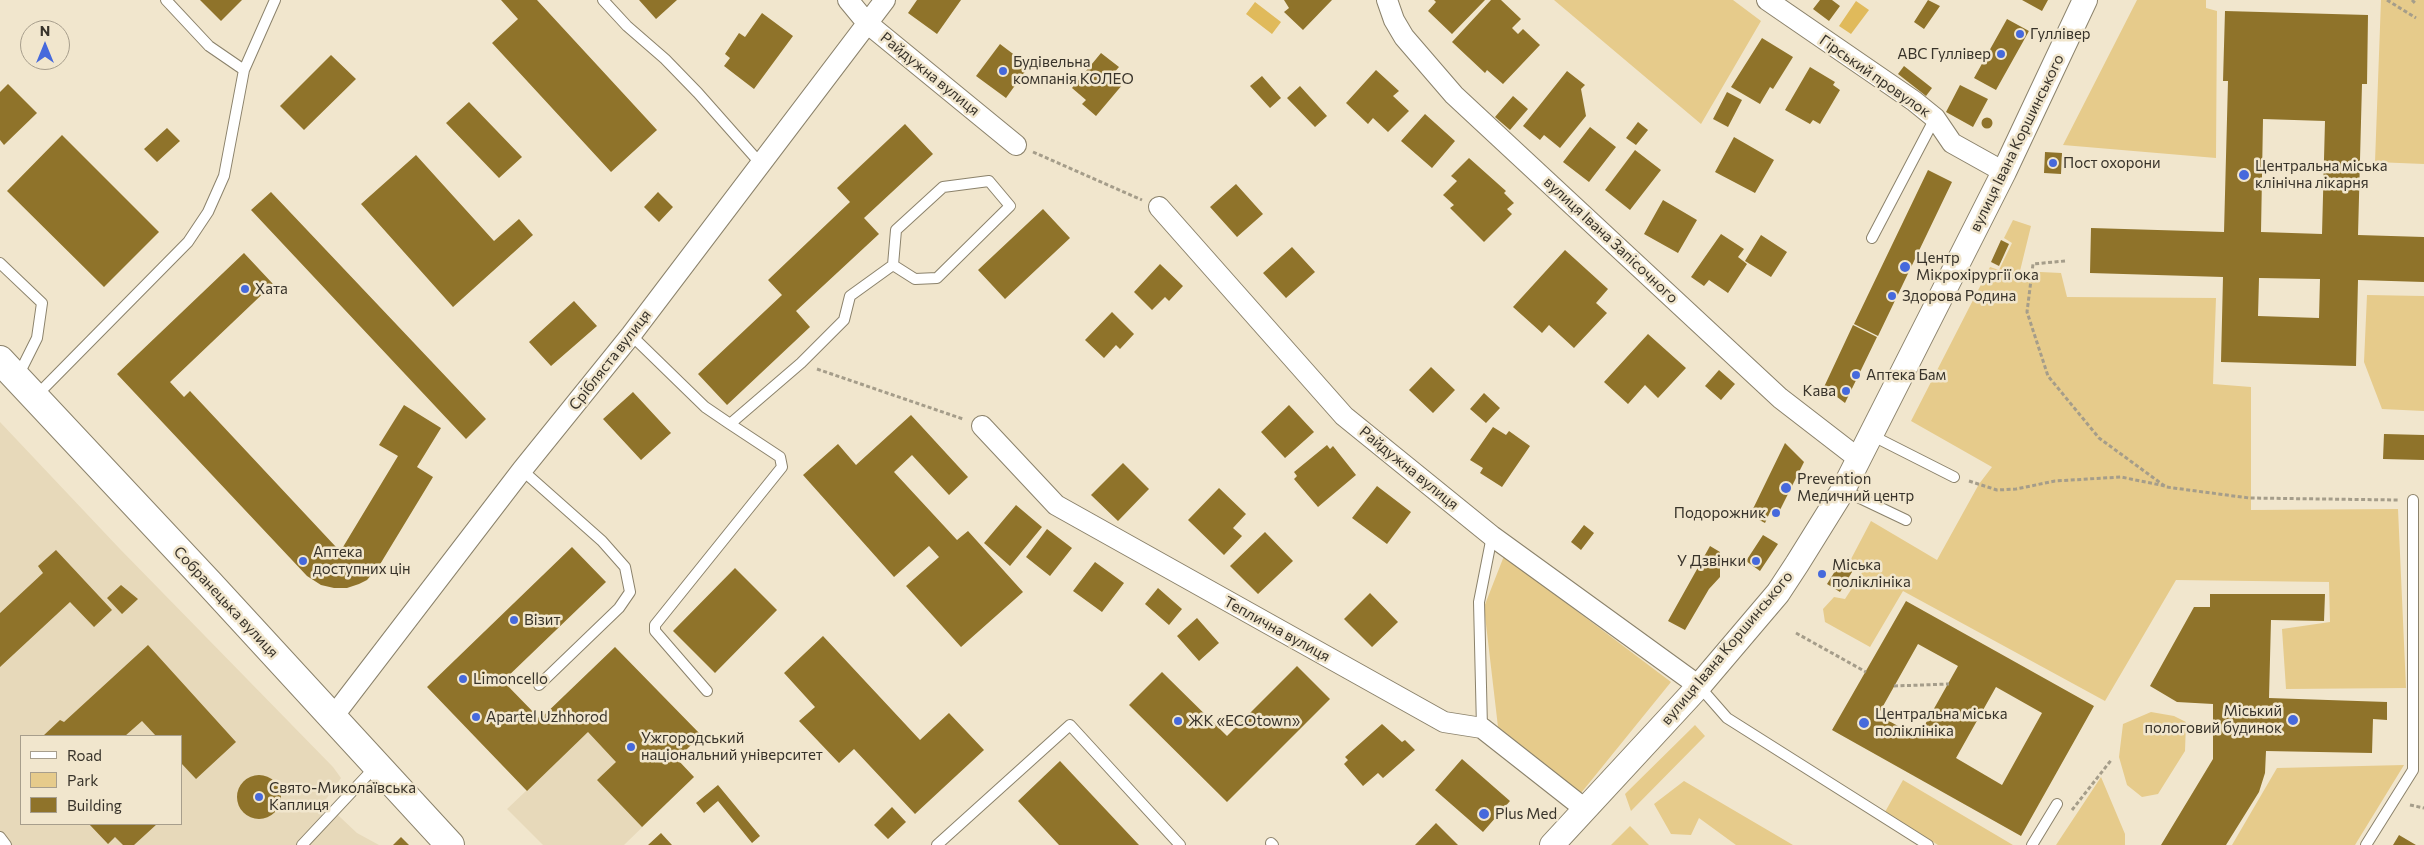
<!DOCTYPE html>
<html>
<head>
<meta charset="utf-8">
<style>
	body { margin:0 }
	#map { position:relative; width:2424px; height:845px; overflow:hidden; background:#f1e6cd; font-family:Commissioner,sans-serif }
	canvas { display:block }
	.legend { position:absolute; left:20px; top:735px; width:162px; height:90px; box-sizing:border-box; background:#f1e6cd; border:1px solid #a79e8c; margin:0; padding:6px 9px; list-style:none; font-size:15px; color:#38332a }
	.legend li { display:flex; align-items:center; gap:10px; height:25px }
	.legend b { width:25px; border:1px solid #a79e8c }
	.north { position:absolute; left:20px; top:20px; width:50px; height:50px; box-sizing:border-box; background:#f1e6cd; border:1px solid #a79e8c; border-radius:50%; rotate:0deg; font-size:14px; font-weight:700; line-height:20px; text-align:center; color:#38332a }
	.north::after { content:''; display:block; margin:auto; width:18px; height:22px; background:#4669dc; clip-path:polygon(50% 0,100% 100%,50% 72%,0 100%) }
</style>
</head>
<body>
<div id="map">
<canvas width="2424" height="845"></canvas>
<ul class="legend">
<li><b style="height:6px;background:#fff"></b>Road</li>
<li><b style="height:14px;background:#e6cb8b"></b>Park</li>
<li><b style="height:14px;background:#8f732a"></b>Building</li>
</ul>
<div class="north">N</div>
</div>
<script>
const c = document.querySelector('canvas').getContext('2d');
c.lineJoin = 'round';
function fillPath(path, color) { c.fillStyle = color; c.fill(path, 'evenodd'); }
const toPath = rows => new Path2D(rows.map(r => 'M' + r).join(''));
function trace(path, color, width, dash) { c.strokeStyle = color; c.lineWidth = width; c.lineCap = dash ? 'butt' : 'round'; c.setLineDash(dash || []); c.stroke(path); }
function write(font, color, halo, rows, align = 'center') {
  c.font = font + ' Commissioner,sans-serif'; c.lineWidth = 5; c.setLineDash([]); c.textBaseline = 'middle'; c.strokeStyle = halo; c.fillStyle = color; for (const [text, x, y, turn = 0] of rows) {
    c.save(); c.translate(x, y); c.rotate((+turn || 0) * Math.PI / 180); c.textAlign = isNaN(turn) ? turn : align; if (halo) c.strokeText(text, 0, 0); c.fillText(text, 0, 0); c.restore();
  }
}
const built = toPath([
	[0,422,119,548,333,767,341,778,324,802,357,833,379,845,0,845],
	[21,736,181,736,181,824,21,824],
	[615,647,701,735,677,759,694,777,624,845,543,845,507,809,587,733,558,702]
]);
const green = toPath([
	[1554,0,1733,0,1761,21,1701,124],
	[2137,0,2206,0,2206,8,2217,11,2216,158,2063,145],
	[2381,0,2424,0,2424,164,2375,162],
	[2013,220,2031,226,2020,271,2061,273,2067,297,2216,298,2213,384,2251,387,2251,510,2398,509,2406,688,2286,689,2282,629,2330,622,2329,582,2176,580,2105,701,1903,591,1870,647,1825,622,1823,609,1834,597,1845,599,1865,568,1851,559,1871,521,1937,560,1979,484,1992,467,1911,421,1990,267,1999,270,2012,243,2004,238],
	[2367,295,2424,296,2424,411,2382,409,2364,362],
	[1504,556,1671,682,1581,793,1498,727,1484,607],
	[2151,712,2174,716,2186,722,2185,751,2158,794,2142,797,2127,785,2119,757,2123,724],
	[1695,725,1705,736,1631,811,1625,794],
	[2404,765,2355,845,2232,845,2277,768],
	[2101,777,2125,834,2125,845,2056,845],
	[1903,780,2013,845,1938,845,1885,812],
	[1684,781,1793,845,1736,845,1699,818,1691,835,1671,834,1654,804],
	[1630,826,1649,845,1611,845]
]);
const water = toPath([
	[1856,1,1869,10,1851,34,1839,26],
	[1255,2,1281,22,1272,34,1246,14]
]);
const building = toPath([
	[200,0,242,0,221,21],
	[501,0,537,0,657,130,611,172,492,43,518,19],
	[639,0,677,0,656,19],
	[917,0,961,0,937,34,908,13],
	[1284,0,1332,0,1303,30,1284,12,1289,8],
	[1434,0,1485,0,1452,34,1428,11,1436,2],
	[1491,0,1501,0,1521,19,1512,28,1518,34,1523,29,1540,45,1503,84,1487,70,1485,73,1452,42],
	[1820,0,1832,0,1840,6,1829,21,1813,9],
	[1928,0,1940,6,1924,29,1914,22],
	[2022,0,2048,0,2042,11],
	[2225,11,2368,15,2367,84,2362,84,2358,235,2424,237,2424,282,2358,280,2356,366,2221,362,2223,277,2090,273,2091,228,2224,232,2228,81,2223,81],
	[2263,119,2325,121,2322,234,2261,232],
	[2259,278,2320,279,2319,318,2258,316],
	[762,13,793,36,754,89,724,66,730,58,725,54,739,33,745,37],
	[2007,19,2029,31,1996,90,1974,78],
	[1762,38,1793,57,1773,89,1770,87,1760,104,1731,87],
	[1000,44,1029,66,1006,98,976,76],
	[1101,53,1119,67,1112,75,1123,84,1096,116,1082,104,1086,100,1072,88],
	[331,55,356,79,304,130,280,106],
	[1904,66,1932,88,1926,96,1898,74],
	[1810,67,1835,82,1833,85,1840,90,1820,124,1813,120,1810,124,1785,110],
	[1376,70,1399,91,1393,96,1409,111,1388,132,1373,118,1368,124,1346,103],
	[1567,71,1585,85,1581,89,1586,116,1560,148,1544,135,1540,140,1523,126],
	[1262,76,1281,98,1270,108,1250,86],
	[8,84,37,113,4,145,0,140,0,92],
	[1960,85,1988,99,1973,127,1946,112],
	[1300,86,1327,116,1315,127,1287,98],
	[1727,92,1742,100,1728,127,1713,119],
	[1513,96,1528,109,1510,130,1495,117],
	[469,102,522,157,499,178,446,123],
	[1425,114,1455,141,1432,168,1401,141],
	'1981.5 123a5.5 5.5 0 1 1 11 0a5.5 5.5 0 1 1-11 0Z',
	[1638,122,1648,130,1636,145,1626,138],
	[905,124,933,154,864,218,879,234,796,311,810,327,727,405,698,374,782,295,768,280,850,202,837,188],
	[1590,127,1616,147,1589,182,1563,162],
	[167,128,180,141,157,162,144,149],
	[62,135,159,232,104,287,7,191],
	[1734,137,1774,160,1755,193,1715,172],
	[1635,150,1661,170,1630,210,1605,190],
	[2045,152,2062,153,2061,174,2044,173],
	[416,155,494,241,519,219,533,235,453,307,361,204],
	[1469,158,1506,191,1504,193,1514,203,1507,209,1512,214,1484,242,1450,208,1454,205,1443,195,1457,181,1451,176],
	[1928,170,1952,182,1878,336,1854,324],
	[1236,184,1263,214,1237,237,1210,207],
	[271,192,486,419,466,439,251,210],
	[658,192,673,207,659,222,644,207],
	[1663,200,1697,220,1678,253,1644,234],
	[1043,209,1070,238,1005,299,978,270],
	[1721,234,1744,249,1738,257,1747,264,1728,293,1709,280,1704,286,1691,277],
	[1761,235,1787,252,1771,277,1745,261],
	[2001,240,2009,244,1999,266,1991,262],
	[1292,247,1315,272,1286,298,1263,273],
	[1565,250,1608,289,1596,303,1607,313,1574,348,1549,325,1542,333,1513,307],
	[244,253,273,284,170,382,184,397,190,391,336,547,343,547,398,456,379,445,404,405,441,428,417,467,433,477,379,566,367,580,359,584,347,588,334,588,321,585,307,576,117,374],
	[1160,264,1183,286,1169,301,1165,297,1152,310,1134,292],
	[574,301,597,326,551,366,529,342],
	[1112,312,1134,334,1120,349,1116,345,1104,358,1085,340],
	[1853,325,1877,337,1845,403,1824,387],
	[1648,334,1686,368,1658,398,1645,385,1628,404,1604,382],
	[1431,367,1455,390,1433,413,1409,390],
	[1719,370,1735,384,1721,400,1705,386],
	[633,392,671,433,641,460,603,419],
	[1484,393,1500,408,1486,423,1470,409],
	[1289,405,1314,432,1285,458,1261,432],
	[911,415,968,477,949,495,912,455,894,472,957,540,968,531,1023,592,961,647,906,586,939,557,929,546,894,577,803,475,838,444,856,465],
	[1493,427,1506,435,1509,431,1530,446,1502,487,1480,473,1483,468,1470,460],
	[2384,434,2424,435,2424,460,2383,459],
	[1785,443,1804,462,1777,516,1770,512,1765,523,1750,515],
	[1327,445,1330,449,1333,446,1356,475,1318,507,1294,479,1297,476,1294,472],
	[1123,463,1149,489,1118,521,1091,495],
	[1377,486,1411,512,1387,544,1352,518],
	[1219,488,1246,514,1233,528,1242,536,1224,555,1188,520],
	[1016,505,1042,527,1010,566,984,543],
	[1584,525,1594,533,1581,550,1571,542],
	[1047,529,1072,548,1050,576,1026,557],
	[1265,532,1293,561,1258,594,1230,566],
	[1763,535,1778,544,1760,571,1746,561],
	[1710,546,1720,552,1720,577,1709,589,1685,630,1668,621],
	[572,547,606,582,503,681,540,719,615,647,701,735,677,759,694,777,642,827,597,780,616,762,588,732,527,791,427,687],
	[56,550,112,610,94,627,70,602,0,667,0,613,43,573,38,566],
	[1842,560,1855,567,1840,592,1827,584],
	[1095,562,1124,583,1102,612,1073,591],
	[735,568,777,610,715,673,673,631],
	[121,585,138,599,122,614,107,598],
	[1158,588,1182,609,1169,625,1145,604],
	[1370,593,1398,622,1372,647,1344,619],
	[2210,594,2325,594,2324,621,2271,620,2269,698,2387,702,2387,720,2373,719,2372,753,2266,751,2265,773,2259,792,2226,845,2161,845,2213,759,2213,704,2177,702,2150,686,2194,607,2210,607],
	[1906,601,2094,706,2021,836,1832,730],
	[1918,644,1958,666,1918,737,1878,715],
	[1996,687,2042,713,2002,785,1956,758],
	[1197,618,1219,643,1199,661,1177,636],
	[823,636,920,740,949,713,984,750,915,814,854,749,839,763,799,721,815,707,784,673],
	[148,645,236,742,196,779,181,763,181,736,156,736,142,721,125,736,43,736,60,720,64,722],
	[1297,666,1330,699,1227,802,1129,705,1162,672,1227,736],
	[1382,724,1402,742,1405,740,1415,750,1383,778,1378,773,1363,786,1344,764,1348,760,1345,757],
	[1462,759,1510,801,1483,832,1435,790],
	[1060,761,1139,845,1059,845,1018,801],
	'237 797a22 22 0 1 1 44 0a22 22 0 1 1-44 0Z',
	[718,785,760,836,752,843,718,801,704,813,696,803],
	[892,807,906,822,888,839,874,825],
	[1436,823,1458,845,1415,845],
	[89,824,157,824,134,845,123,845,115,837,108,844],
	[661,833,672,845,648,845],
	[2399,835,2416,845,2393,845],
	[401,837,409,845,393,845]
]);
const path = toPath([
	[2387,0,2416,18],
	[2412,0,2416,4],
	[1033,152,1142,200],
	[2065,261,2033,264,2027,312,2048,376,2099,438,2166,487,2249,498,2398,500],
	[817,369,963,419],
	[1969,481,1997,490,2016,489,2055,481,2121,477,2165,486],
	[1796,633,1866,672],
	[1894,686,1949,684],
	[2410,805,2424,808],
	[2072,810,2112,759]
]);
const service = toPath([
	[166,0,209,46,244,70],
	[603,0,627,26,665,59,698,93,760,163],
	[989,181,1010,206,937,278,915,279,893,265,896,230,943,187,989,181],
	[1872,238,1935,118],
	[0,263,42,303,37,338,23,366,14,375],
	[631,335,705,407,730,424,801,363,844,320,850,296,893,265],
	[36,396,188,242,208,212,224,176,244,70,275,0],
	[1871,435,1954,477],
	[522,470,602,541,625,567,630,592,619,608,539,685],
	[1843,490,1906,520],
	[1699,686,1727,718,1928,845],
	[707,691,655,631,655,625,782,467,780,457,730,424],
	[1482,728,1479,602,1492,536],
	[0,837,6,845],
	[1271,843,1273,845],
	[302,845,376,766],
	[937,845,1070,725,1180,845],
	[2032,845,2057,804],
	[2366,845,2413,770,2413,500]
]);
const minor = toPath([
	[848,0,867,23,1016,145],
	[1387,0,1394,20,1404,37,1454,95,1780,398,1859,459],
	[1767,0,1914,101,1935,118,1952,143,2004,172],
	[1159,207,1344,416,1492,536,1699,686],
	[982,426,1056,505,1444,722,1482,728,1585,809],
	[332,718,522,470,631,335,885,0]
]);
const tertiary = toPath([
	[1552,845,1699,686,1778,593,1797,564,1843,490,2004,172,2085,0]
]);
const secondary = toPath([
	[0,360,209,583,450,845]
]);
const markers = [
	[2020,34,5,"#4669dc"],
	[2001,54,5,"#4669dc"],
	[1003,71,5,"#4669dc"],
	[2053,163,5,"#4669dc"],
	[2244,175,6,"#4669dc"],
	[1905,267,6,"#4669dc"],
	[245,289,5,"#4669dc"],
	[1892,296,5,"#4669dc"],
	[1856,375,5,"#4669dc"],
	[1846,391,5,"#4669dc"],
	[1786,488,6,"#4669dc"],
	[1776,513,5,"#4669dc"],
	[303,561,5,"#4669dc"],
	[1756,561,5,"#4669dc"],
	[1822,574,5,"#4669dc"],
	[514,620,5,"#4669dc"],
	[463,679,5,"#4669dc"],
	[476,717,5,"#4669dc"],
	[2293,720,6,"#4669dc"],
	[1178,721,5,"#4669dc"],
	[1864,723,6,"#4669dc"],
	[631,747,5,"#4669dc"],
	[259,797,5,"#4669dc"],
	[1484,814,6,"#4669dc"]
];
const poiNames = [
	["Гуллівер",2030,34],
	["АВС Гуллівер",1991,54,"right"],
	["Будівельна",1013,62],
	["компанія КОЛЕО",1013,79],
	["Пост охорони",2063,163],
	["Центральна міська",2255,166],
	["клінічна лікарня",2255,183],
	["Центр",1916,258],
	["Мікрохірургії ока",1916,275],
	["Хата",255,289],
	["Здорова Родина",1902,296],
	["Аптека Бам",1866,375],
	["Кава",1836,391,"right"],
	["Prevention",1797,479],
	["Медичний центр",1797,496],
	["Подорожник",1766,513,"right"],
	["Аптека",313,552],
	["доступних цін",313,569],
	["У Дзвінки",1746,561,"right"],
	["Міська",1832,565],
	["поліклініка",1832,582],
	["Візит",524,620],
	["Limoncello",473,679],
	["Міський",2282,711,"right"],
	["пологовий будинок",2282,728,"right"],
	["Центральна міська",1875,714],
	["поліклініка",1875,731],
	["Apartel Uzhhorod",486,717],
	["ЖК «ECOtown»",1188,721],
	["Ужгородський",641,738],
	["національний університет",641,755],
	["Свято-Миколаївська",269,788],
	["Каплиця",269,805],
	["Plus Med",1495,814]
];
const streetNames = [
	["Райдужна вулиця",930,74,39],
	["Гірський провулок",1875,76,35],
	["вулиця Івана Коршинського",2017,143,-64],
	["вулиця Івана Запісочного",1611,240,43],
	["Срібляста вулиця",610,360,-52],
	["Райдужна вулиця",1409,468,39],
	["Собранецька вулиця",226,602,47],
	["Теплична вулиця",1277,629,29],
	["вулиця Івана Коршинського",1727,648,-50]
];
fillPath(built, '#e7d9ba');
fillPath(green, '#e6cb8b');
fillPath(water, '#e0ba5b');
fillPath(building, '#8f732a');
trace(service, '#8b826b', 12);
trace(minor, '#8b826b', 22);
trace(tertiary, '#8b826b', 26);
trace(secondary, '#8b826b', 30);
trace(path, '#a59d8a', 3, [4, 2.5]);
trace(service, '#fff', 10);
trace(minor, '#fff', 20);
trace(tertiary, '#fff', 24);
trace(secondary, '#fff', 28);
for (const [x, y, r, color] of markers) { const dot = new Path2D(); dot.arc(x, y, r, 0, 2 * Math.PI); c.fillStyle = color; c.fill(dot); trace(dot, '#f1e6cd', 2); }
write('15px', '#38332a', '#f1e6cd', poiNames, 'left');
write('15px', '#38332a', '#f1e6cd', streetNames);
</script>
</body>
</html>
